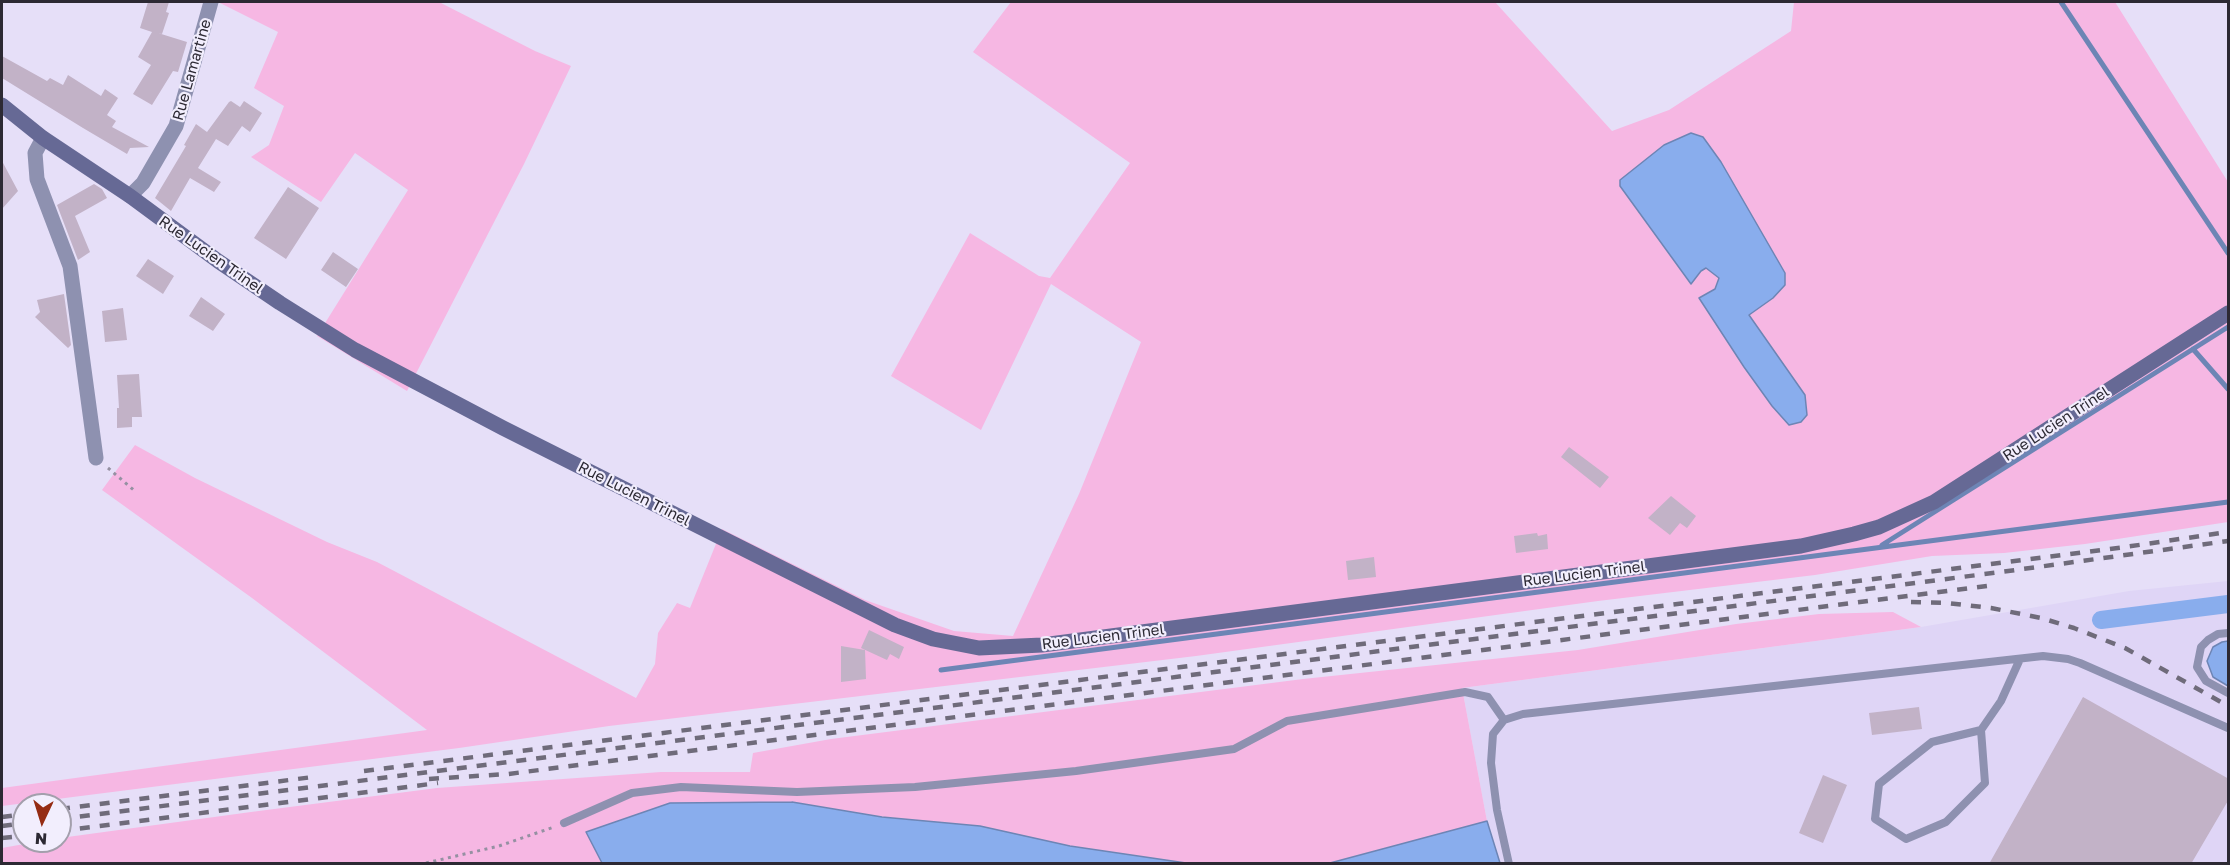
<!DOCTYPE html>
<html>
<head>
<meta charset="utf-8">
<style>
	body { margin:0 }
	#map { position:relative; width:2230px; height:865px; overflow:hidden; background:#e6dff8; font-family:"Golos Text",sans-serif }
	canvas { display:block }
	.frame { position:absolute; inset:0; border:3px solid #2c2933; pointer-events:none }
	.north { position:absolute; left:12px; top:793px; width:60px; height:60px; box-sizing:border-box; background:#f2eefd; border:2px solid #a39fac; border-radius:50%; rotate:184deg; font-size:16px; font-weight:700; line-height:24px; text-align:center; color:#2c2933 }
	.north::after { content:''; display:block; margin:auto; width:21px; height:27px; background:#952c13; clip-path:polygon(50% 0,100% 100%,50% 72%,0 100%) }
</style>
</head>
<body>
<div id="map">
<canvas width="2230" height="865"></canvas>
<div class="frame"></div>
<div class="north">N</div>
</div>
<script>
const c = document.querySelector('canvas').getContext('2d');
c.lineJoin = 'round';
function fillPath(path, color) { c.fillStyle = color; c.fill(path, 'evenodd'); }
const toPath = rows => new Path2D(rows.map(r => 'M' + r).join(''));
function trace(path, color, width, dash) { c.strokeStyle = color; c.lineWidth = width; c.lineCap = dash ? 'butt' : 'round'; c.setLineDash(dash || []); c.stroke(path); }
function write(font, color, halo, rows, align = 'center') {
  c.font = font + ' "Golos Text",sans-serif'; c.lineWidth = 4.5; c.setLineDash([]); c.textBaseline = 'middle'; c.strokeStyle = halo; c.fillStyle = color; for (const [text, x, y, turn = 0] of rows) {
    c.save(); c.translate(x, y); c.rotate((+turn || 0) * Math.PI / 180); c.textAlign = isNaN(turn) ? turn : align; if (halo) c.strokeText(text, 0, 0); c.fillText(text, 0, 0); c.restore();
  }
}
const built = toPath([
	[2228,581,2228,863,1485,863,1487,821,1462,688,1921,627,2129,591]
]);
const green = toPath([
	[218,2,439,2,535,51,571,66,524,164,407,391,317,336,408,190,355,153,321,202,251,157,269,145,284,106,254,88,278,32],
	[1011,2,1495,2,1612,131,1669,110,1791,31,1794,2,2115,2,2228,182,2228,522,2085,544,2004,553,1932,556,1815,575,1598,601,1196,656,609,726,459,748,2,806,2,788,427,730,252,598,102,490,135,445,195,478,327,542,377,562,636,698,655,664,658,633,677,603,690,608,722,529,865,600,954,631,1013,636,1079,494,1141,342,1051,284,981,430,891,376,970,233,1039,276,1050,278,1130,163,973,52],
	[1893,612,1921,627,1462,688,1487,821,1330,863,1186,863,1070,846,980,826,882,817,792,802,670,803,587,832,602,863,2,864,2,848,41,841,60,841,60,838,251,812,437,788,661,772,750,772,753,753,831,739,1303,679,1578,650,1736,624,1819,614]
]);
const water = toPath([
	[1691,133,1703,137,1721,162,1785,273,1785,285,1773,298,1749,315,1805,395,1807,415,1801,422,1789,425,1772,406,1744,367,1699,298,1715,289,1719,278,1706,268,1701,271,1691,284,1620,186,1620,180,1664,145,1691,133],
	[2228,641,2228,686,2213,677,2207,661,2213,647,2222,642,2228,641],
	[792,802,882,817,980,826,1070,846,1186,863,602,863,586,832,670,803,792,802],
	[1487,821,1500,863,1330,863,1487,821]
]);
const stream = toPath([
	[2061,2,2228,253],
	[2193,349,2228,389],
	[1882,545,2228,327],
	[941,670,2228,502]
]);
const canal = toPath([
	[2101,620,2228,604]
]);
const building = toPath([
	[148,2,169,2,166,12,169,13,162,34,158,33,187,42,178,72,173,71,152,105,133,94,151,65,138,57,152,32,140,28],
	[2,56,47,81,50,78,63,85,68,75,101,96,105,89,118,98,107,115,116,121,112,127,149,147,130,148,127,154,83,128,2,78],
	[231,101,240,107,244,101,262,113,250,132,242,126,228,146,216,139,198,168,221,182,214,192,190,178,171,211,155,198,186,146,184,145,196,124,207,132,229,102],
	[2,161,18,191,2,209],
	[94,184,102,189,107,198,75,216,90,252,78,260,57,205],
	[288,187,319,208,286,259,254,238],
	[333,252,358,269,346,287,321,270],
	[148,259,174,276,163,294,136,276],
	[64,294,71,345,68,348,35,317,40,312,37,300],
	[201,297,225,314,213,331,189,316],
	[123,308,127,340,105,342,102,311],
	[139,374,142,417,132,417,132,427,117,428,117,408,119,408,117,375],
	[1569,447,1609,477,1600,488,1561,457],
	[1671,496,1696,516,1687,528,1680,523,1670,535,1648,518],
	[1537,533,1538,536,1547,534,1548,549,1516,553,1514,536],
	[1374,557,1376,577,1348,580,1346,561],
	[869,630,904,647,899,659,890,654,887,660,861,648],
	[841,646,865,650,866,679,841,682],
	[2083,697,2229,779,2229,799,2191,864,1989,864],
	[1919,707,1922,729,1872,735,1869,713],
	[1823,775,1847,785,1823,843,1799,833]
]);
const path = toPath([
	[108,468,136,492],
	[426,863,499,846,554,827]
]);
const lane = toPath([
	[2228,633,2218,634,2208,640,2201,647,2197,667,2206,681,2228,693],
	[1504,720,1493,734,1491,763,1497,810,1509,864],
	[1981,730,1985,783,1946,822,1906,839,1875,819,1879,784,1932,742,1981,730,2001,701,2020,659],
	[564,823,632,793,681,787,797,792,915,787,1076,771,1234,749,1287,721,1465,692,1488,697,1504,720,1523,714,2043,656,2068,659,2080,663,2228,728]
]);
const street = toPath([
	[43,138,35,153,37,179,70,266,96,458],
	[130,196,143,183,176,126,211,2]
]);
const secondary = toPath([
	[2,105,43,138,130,196,218,261,280,303,355,350,503,428,895,625,933,639,979,648,1042,645,1801,546,1854,534,1879,527,1934,502,2228,313]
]);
const rail = toPath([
	[1911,602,1947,603,1991,608,2041,618,2074,628,2125,648,2228,706],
	[364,771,2125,547,2228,532],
	[429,779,508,774,1994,585],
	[60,809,313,777],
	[2,817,24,814],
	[60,819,2001,572,2228,541],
	[2,826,24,823],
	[60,831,438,783],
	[2,838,24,836]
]);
const streetNames = [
	["Rue Lamartine",192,70,-74],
	["Rue Lucien Trinel",211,255,35],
	["Rue Lucien Trinel",2056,424,-33],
	["Rue Lucien Trinel",634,494,27],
	["Rue Lucien Trinel",1584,574,-7],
	["Rue Lucien Trinel",1103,637,-7]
];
fillPath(built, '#dfd5f6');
fillPath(green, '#f6b7e3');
fillPath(water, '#89aded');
trace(water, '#6d85b5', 1.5);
trace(stream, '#6d85b5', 5);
trace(canal, '#89aded', 18);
fillPath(building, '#c2b2c7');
trace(path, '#9590a2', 3, [3, 4.5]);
trace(lane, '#8e91b0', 8);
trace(street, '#8e91b0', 15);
trace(secondary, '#666995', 15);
trace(rail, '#6f6b7a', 4.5, [10, 10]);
write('15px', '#2c2933', '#f2eefd', streetNames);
</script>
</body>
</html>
